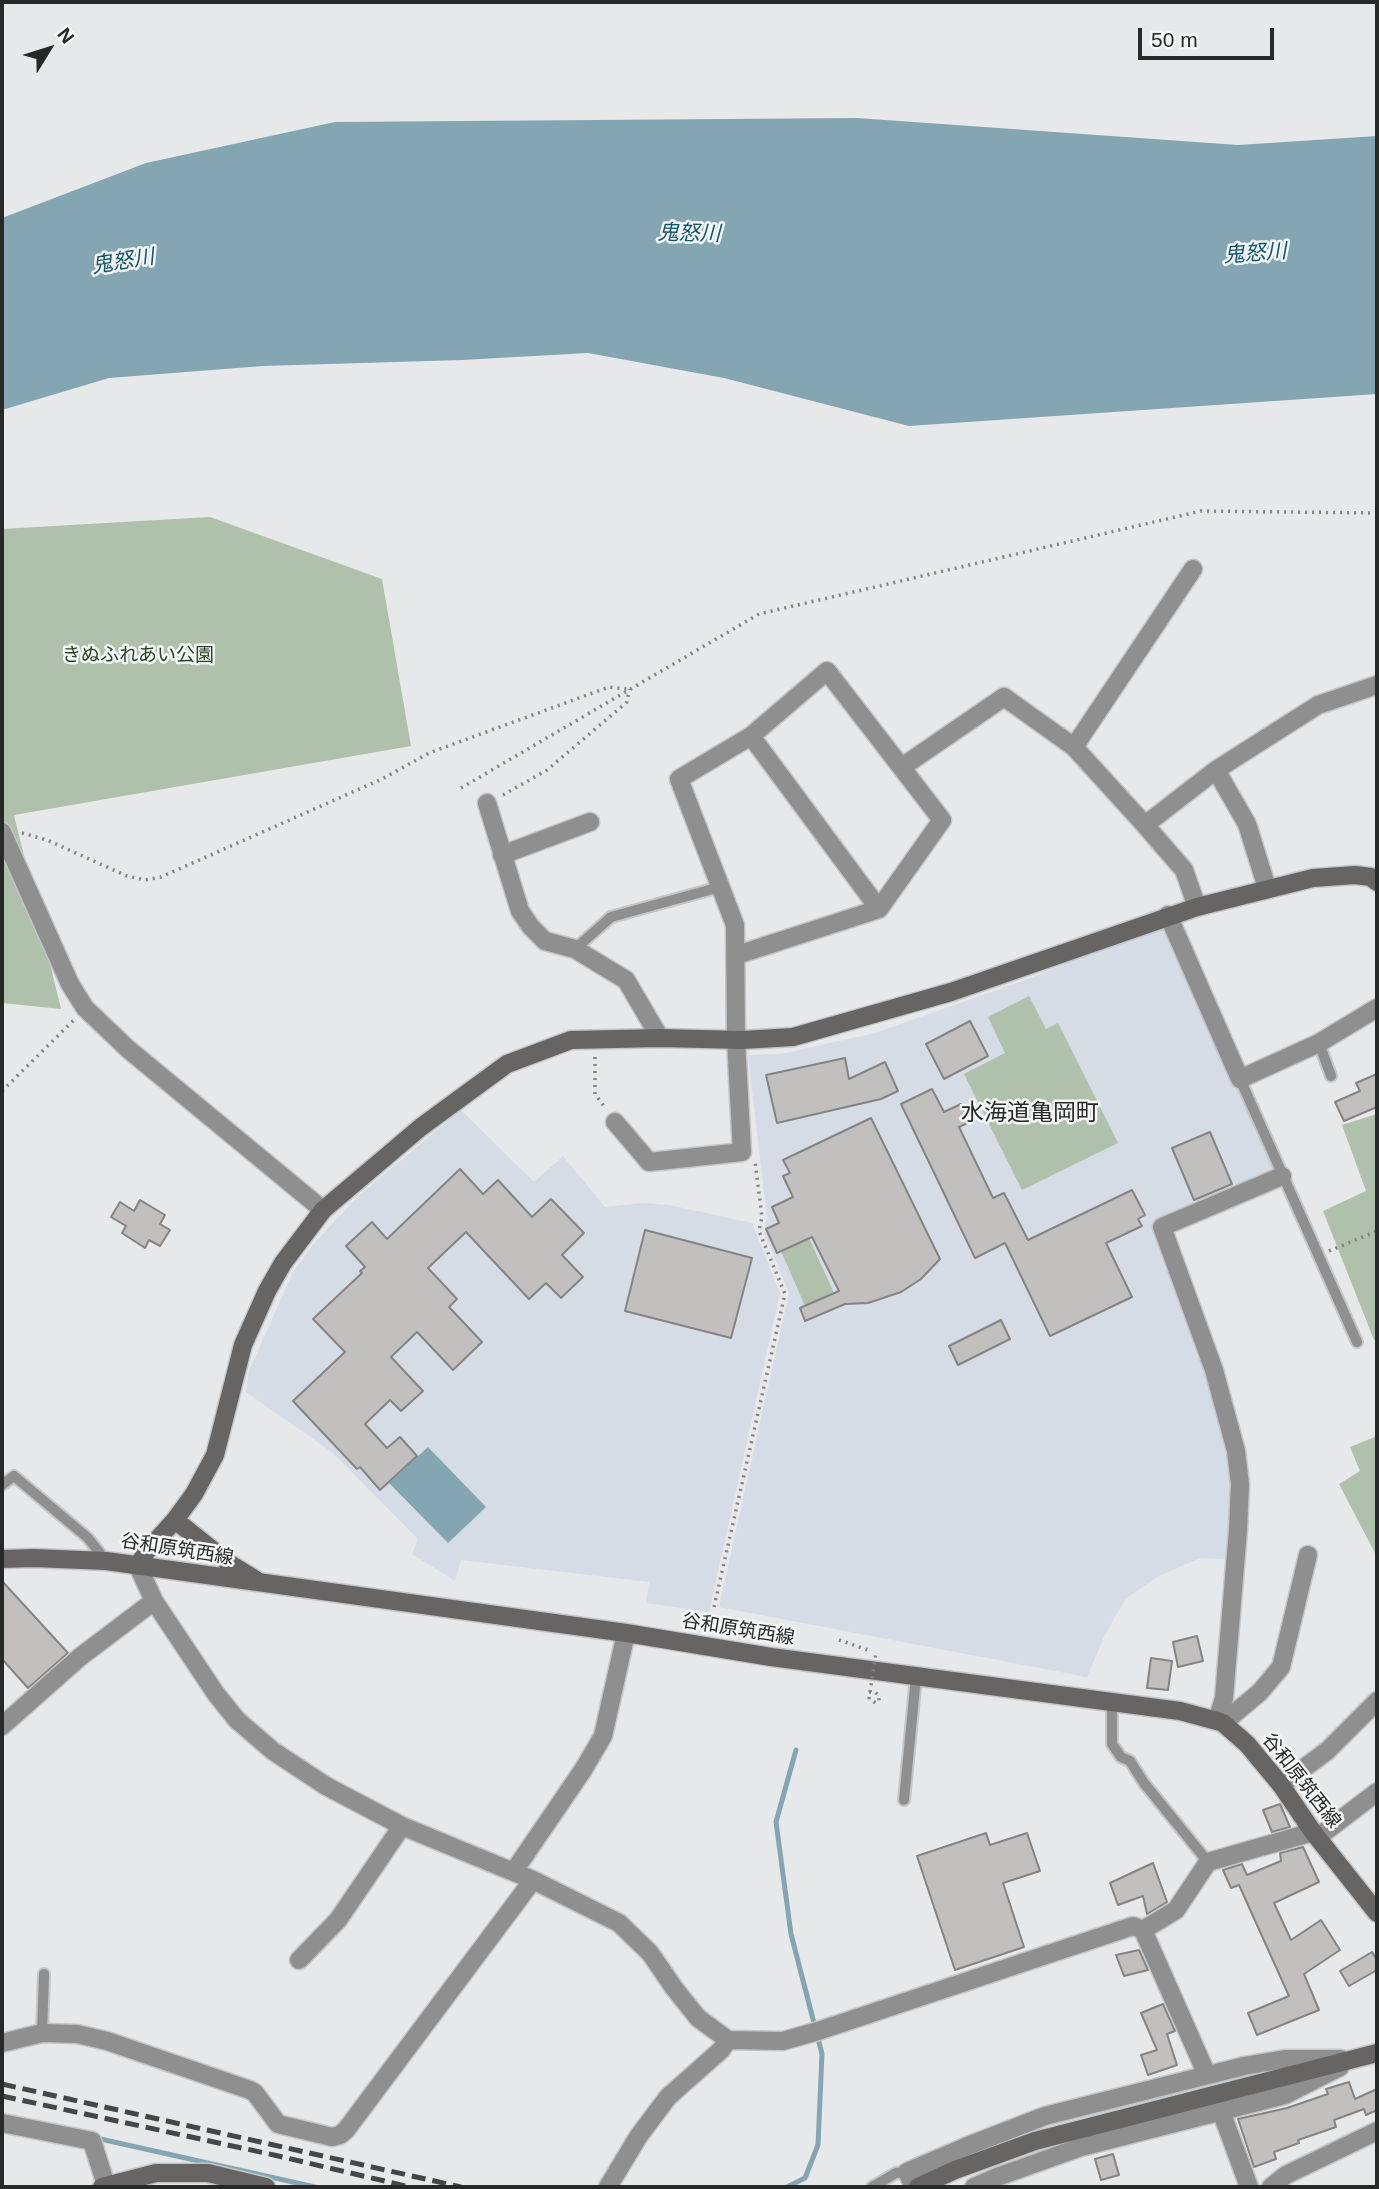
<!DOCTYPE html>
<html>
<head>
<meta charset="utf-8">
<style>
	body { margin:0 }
	#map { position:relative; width:1379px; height:2189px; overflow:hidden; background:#e6e8ea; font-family:Arial,sans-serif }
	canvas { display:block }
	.frame { position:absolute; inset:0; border:4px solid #272828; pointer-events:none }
	.north { position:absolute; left:14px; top:14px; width:70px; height:70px; -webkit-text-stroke:5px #f4f5f7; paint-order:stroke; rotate:52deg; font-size:19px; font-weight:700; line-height:28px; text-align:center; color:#272828 }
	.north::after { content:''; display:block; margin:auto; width:24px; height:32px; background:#272828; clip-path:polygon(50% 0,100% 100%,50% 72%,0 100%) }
	.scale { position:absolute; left:1138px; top:28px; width:136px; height:32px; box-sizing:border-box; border:4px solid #272828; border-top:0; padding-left:9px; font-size:21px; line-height:24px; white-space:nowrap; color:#272828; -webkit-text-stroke:5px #f4f5f7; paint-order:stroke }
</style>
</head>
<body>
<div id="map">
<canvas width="1379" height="2189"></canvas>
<div class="frame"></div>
<div class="north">N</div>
<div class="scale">50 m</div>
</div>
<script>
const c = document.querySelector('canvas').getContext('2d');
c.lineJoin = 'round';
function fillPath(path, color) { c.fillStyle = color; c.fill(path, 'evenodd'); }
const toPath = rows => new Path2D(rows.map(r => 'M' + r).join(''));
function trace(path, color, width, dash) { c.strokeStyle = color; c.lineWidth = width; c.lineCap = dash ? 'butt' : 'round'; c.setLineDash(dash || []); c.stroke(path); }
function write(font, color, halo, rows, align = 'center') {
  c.font = font + ' Arial,"Noto Sans JP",sans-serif'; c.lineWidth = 5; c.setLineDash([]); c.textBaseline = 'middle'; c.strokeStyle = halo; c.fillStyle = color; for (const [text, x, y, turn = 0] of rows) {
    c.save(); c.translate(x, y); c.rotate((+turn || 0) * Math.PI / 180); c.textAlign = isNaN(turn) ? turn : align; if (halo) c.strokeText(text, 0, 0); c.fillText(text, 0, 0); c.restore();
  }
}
const built = toPath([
	[1166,923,1277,1174,1154,1226,1198,1346,1232,1469,1232,1525,1225,1559,1200,1558,1157,1577,1125,1599,1104,1637,1087,1677,719,1607,789,1293,764,1232,767,1217,748,1055,781,1054,875,1033,1028,979],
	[461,1110,534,1182,563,1156,605,1207,643,1203,669,1205,752,1223,780,1293,709,1612,646,1603,649,1582,461,1560,455,1581,412,1554,418,1539,333,1453,246,1392,249,1371,293,1272,312,1246,358,1196]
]);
const green = toPath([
	[210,517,382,579,411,746,14,815,61,1009,2,1003,2,529],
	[1029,996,1046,1029,1058,1023,1118,1143,1022,1190,964,1074,1005,1053,988,1017],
	[1377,1114,1377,1339,1374,1340,1323,1211,1366,1191,1342,1125],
	[809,1238,834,1293,805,1306,781,1251],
	[1377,1436,1377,1557,1339,1484,1360,1471,1350,1447]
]);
const water = toPath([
	[857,118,1238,145,1377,136,1377,394,909,426,724,378,588,353,462,360,263,366,109,378,2,410,2,218,146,163,335,122],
	[428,1447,486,1507,448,1543,389,1483]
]);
const stream = toPath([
	[96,2138,315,2187],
	[787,2187,805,2178,818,2145,822,2054,791,1934,776,1822,796,1750]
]);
const building = toPath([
	[970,1021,988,1056,944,1079,926,1044,970,1021],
	[845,1058,849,1079,885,1062,898,1091,881,1099,777,1123,766,1075,845,1058],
	[1377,1074,1377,1107,1344,1121,1335,1102,1360,1091,1356,1083,1377,1074],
	[932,1089,944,1112,961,1104,970,1122,959,1127,993,1198,1004,1193,1028,1240,1132,1190,1145,1215,1138,1219,1142,1226,1106,1243,1132,1297,1050,1336,1005,1243,975,1258,901,1104,932,1089],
	[871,1118,940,1259,921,1279,901,1292,868,1303,845,1304,805,1321,800,1308,839,1291,812,1237,777,1253,766,1229,779,1223,772,1207,793,1197,783,1176,790,1173,783,1160,871,1118],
	[1210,1132,1232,1184,1194,1200,1172,1148,1210,1132],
	[460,1169,483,1194,498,1180,532,1217,551,1199,584,1233,562,1255,583,1277,561,1298,546,1283,529,1299,466,1232,428,1268,457,1299,449,1307,482,1342,453,1370,417,1332,391,1357,423,1391,401,1411,390,1400,365,1424,387,1448,400,1437,417,1456,380,1490,360,1467,357,1469,293,1401,345,1352,313,1319,362,1273,360,1271,365,1267,346,1246,372,1222,387,1239,460,1169],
	[140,1200,165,1215,160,1224,170,1230,160,1246,149,1240,145,1248,122,1233,126,1226,111,1217,120,1202,134,1211,140,1200],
	[645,1230,752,1258,731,1338,625,1311,645,1230],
	[1001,1320,1010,1339,958,1365,949,1346,1001,1320],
	[2,1581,68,1653,28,1688,2,1659,2,1581],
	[1197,1636,1203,1661,1178,1667,1173,1642,1197,1636],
	[1151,1658,1172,1661,1168,1690,1147,1688,1151,1658],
	[1280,1804,1290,1827,1272,1832,1263,1810,1280,1804],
	[986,1833,990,1845,1027,1833,1040,1871,1003,1883,1024,1947,955,1970,917,1856,986,1833],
	[1303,1847,1319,1882,1274,1903,1291,1940,1321,1920,1340,1950,1304,1974,1319,2010,1257,2035,1248,2013,1289,1996,1239,1885,1231,1888,1223,1870,1242,1864,1247,1875,1281,1861,1280,1853,1303,1847],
	[1153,1863,1167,1902,1147,1914,1143,1896,1118,1905,1110,1883,1153,1863],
	[1139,1950,1148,1970,1124,1976,1116,1955,1139,1950],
	[1372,1952,1377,1960,1377,1970,1349,1986,1340,1971,1372,1952],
	[1163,2004,1175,2031,1167,2034,1177,2065,1148,2075,1141,2055,1157,2050,1141,2013,1163,2004],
	[1349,2082,1355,2099,1377,2089,1377,2110,1366,2115,1364,2109,1334,2120,1336,2127,1298,2140,1299,2143,1274,2152,1276,2159,1254,2167,1238,2119,1287,2108,1328,2094,1326,2089,1349,2082],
	[1113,2154,1119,2175,1101,2180,1095,2159,1113,2154]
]);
const path = toPath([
	[461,788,759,614,1201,511,1377,513],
	[503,795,547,770,627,702,629,689],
	[22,833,47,840,127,876,145,880,161,877,382,779,429,753,609,687,627,689],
	[595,1057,595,1094,606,1109],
	[2,1091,75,1019],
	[1329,1251,1377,1231],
	[714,1607,785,1294,759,1231,762,1217,755,1161],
	[839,1640,871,1651],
	[869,1692,875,1692,879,1696,879,1701,876,1703,869,1699]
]);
const lane = toPath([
	[575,949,611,917,720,887],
	[1319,1043,1331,1076],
	[1240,1079,1357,1342],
	[2,1485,14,1476,88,1538,106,1561],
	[1112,1702,1112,1744,1121,1757,1130,1761,1144,1783,1208,1862],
	[904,1800,916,1677],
	[42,2033,44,1974],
	[872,2187,896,2173,907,2172]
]);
const street = toPath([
	[751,736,879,909],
	[1074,747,1193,569],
	[902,767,1004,697,1074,747,1145,825,1216,770,1318,705,1377,685],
	[1216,770,1247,824,1267,888],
	[487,803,520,911,531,927,545,941,575,949,626,980,660,1038],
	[1145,825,1184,870,1197,907],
	[2,832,70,984,85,1008,128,1049,323,1210],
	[502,855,590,822],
	[1168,915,1240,1079,1319,1043,1377,1008],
	[615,1122,649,1162,742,1152,736,1040,735,925,679,779,751,736,827,671,942,820,879,909,737,955],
	[138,1566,154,1601,216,1694,237,1720,273,1751,326,1786,402,1826,533,1880,619,1923,650,1953,674,1988,698,2018,728,2040,783,2041,818,2031,1133,1926,1143,1930,1207,2075],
	[1217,1721,1224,1698,1238,1530,1240,1484,1236,1451,1214,1370,1162,1227,1282,1176],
	[1223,1723,1260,1692,1281,1667,1308,1555],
	[2,1726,80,1657,154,1601],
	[1281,1785,1327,1751,1377,1701],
	[1318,1837,1377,1792],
	[514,1871,583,1770,603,1736,626,1633],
	[1143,1930,1176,1910,1208,1862,1313,1832],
	[299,1960,338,1920,402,1826],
	[2,2043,42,2033,77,2034,107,2041,250,2090,255,2093,278,2124,332,2137,340,2135,346,2130,533,1880],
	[1221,2111,1249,2187],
	[2,2123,92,2141,106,2185],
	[608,2187,638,2137,668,2097,721,2050,728,2040],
	[914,2187,907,2172,970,2145,1045,2116,1244,2066,1285,2059,1341,2059],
	[974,2187,997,2177,1081,2147,1285,2095,1340,2067],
	[1271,2187,1286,2175,1377,2131]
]);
const secondary = toPath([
	[175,1520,230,1564,256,1580],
	[2,1559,34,1558,106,1561,626,1633,771,1657,1180,1711,1217,1721,1223,1723,1247,1744,1281,1785,1313,1832,1377,1913],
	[138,1566,146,1552,175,1520,194,1494,215,1455,243,1345,267,1291,283,1263,323,1210,421,1127,507,1064,571,1040,660,1038,742,1040,793,1037,951,992,1197,907,1313,878,1355,875,1371,877,1377,882],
	[102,2187,156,2173,208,2173,266,2187],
	[918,2187,955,2170,1035,2141,1377,2053]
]);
const rail = toPath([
	[2,2084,461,2187],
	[2,2096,274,2155,410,2187]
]);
const pathBridge = toPath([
	[869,1699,876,1653]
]);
const parkNames = [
	["きぬふれあい公園",138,656]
];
const streetNames = [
	["谷和原筑西線",177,1550,9],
	["谷和原筑西線",738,1630,9],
	["谷和原筑西線",1301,1781,52]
];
const waterNames = [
	["鬼怒川",689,234,1],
	["鬼怒川",1255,254,-4],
	["鬼怒川",123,262,-9]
];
const quarterNames = [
	["水海道亀岡町",1030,1114]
];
fillPath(built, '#d6dce5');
fillPath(green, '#afc0ab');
fillPath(water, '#84a6b2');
trace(stream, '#84a6b2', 5);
fillPath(building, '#c2c0be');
trace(building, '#868482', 2);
trace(lane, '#c4c5c7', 14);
trace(street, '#c4c5c7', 21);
trace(secondary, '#c4c5c7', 21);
trace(path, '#818384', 3.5, [2, 5]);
trace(lane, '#908f8f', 10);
trace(street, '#908f8f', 18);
trace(secondary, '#666564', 18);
trace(rail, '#454646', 5, [14, 7]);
trace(pathBridge, '#818384', 3.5, [2, 5]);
write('19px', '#26441f', '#f4f5f7', parkNames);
write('19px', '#272828', '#f4f5f7', streetNames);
write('italic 21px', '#0f5669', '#f4f5f7', waterNames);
write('23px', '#272828', '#f4f5f7', quarterNames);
</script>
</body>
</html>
